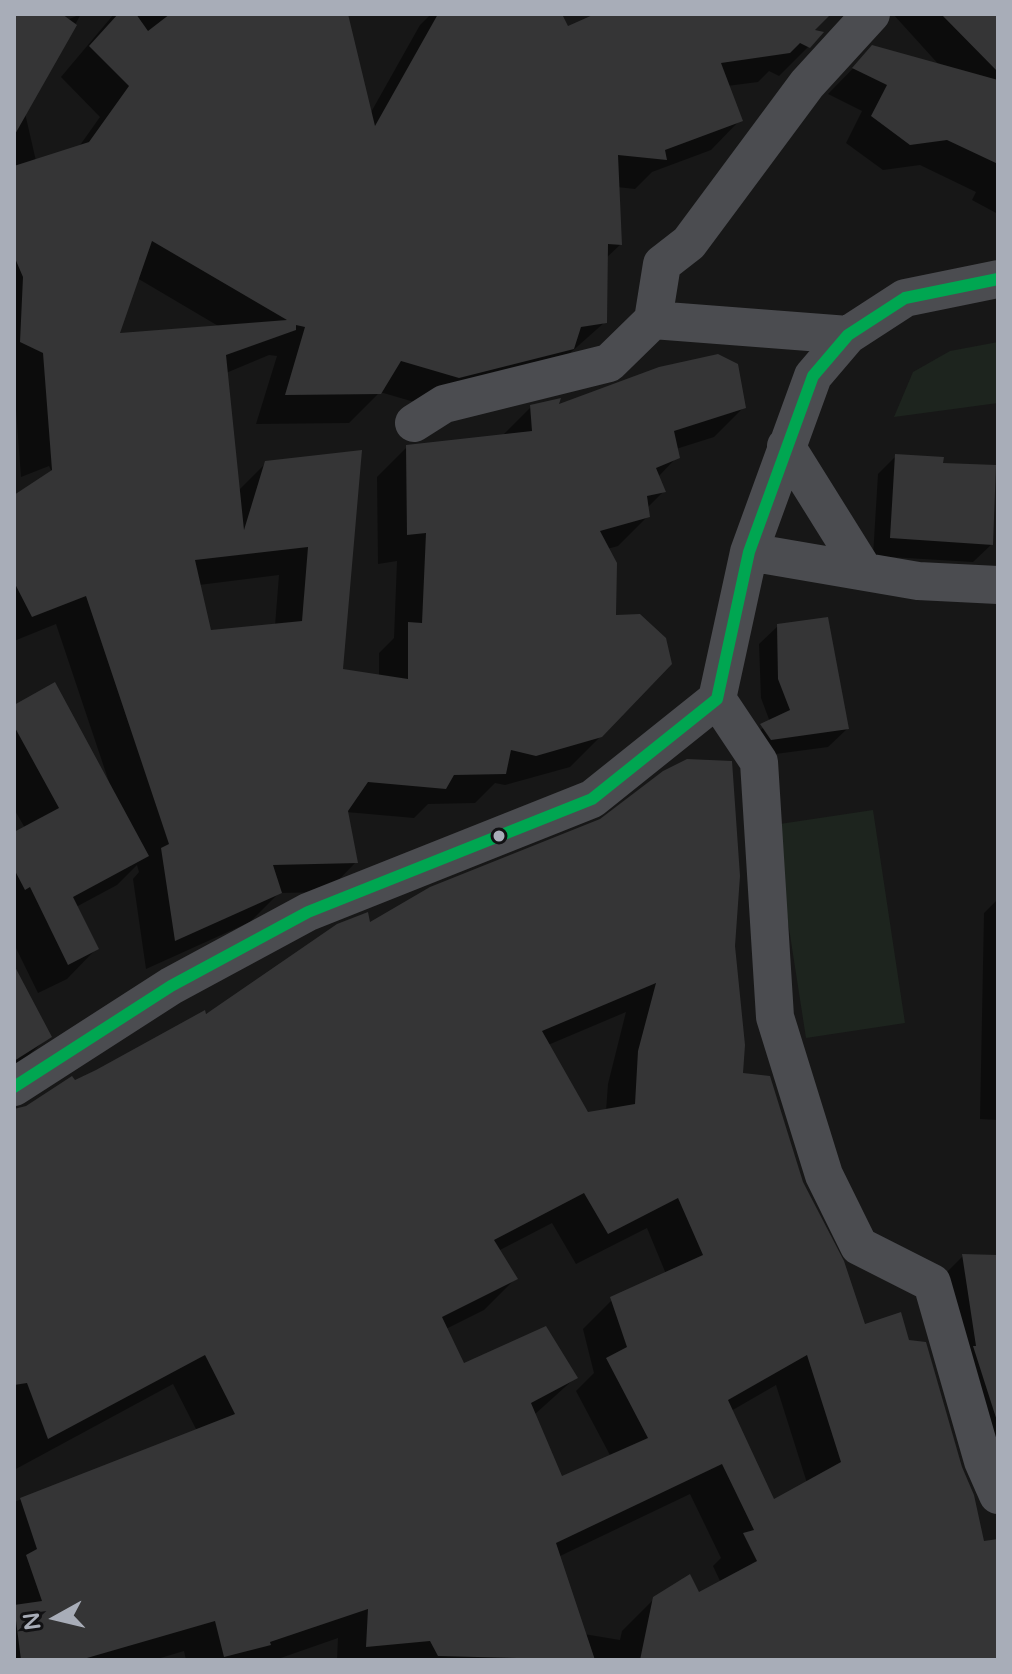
<!DOCTYPE html>
<html>
<head>
<meta charset="utf-8">
<style>
	body { margin:0 }
	#map { position:relative; width:1012px; height:1674px; overflow:hidden; background:#171717; font-family:"Varela Round",sans-serif }
	canvas { display:block }
	.frame { position:absolute; inset:0; border:16px solid #a8adb8; pointer-events:none }
	.north { position:absolute; left:16px; top:1578px; width:80px; height:80px; -webkit-text-stroke:6px #111113; paint-order:stroke; rotate:262deg; font-size:22px; font-weight:700; line-height:32px; text-align:center; color:#a8adb8 }
	.north::after { content:''; display:block; margin:auto; width:28px; height:36px; background:#a8adb8; clip-path:polygon(50% 0,100% 100%,50% 72%,0 100%) }
</style>
</head>
<body>
<div id="map">
<canvas width="1012" height="1674"></canvas>
<div class="frame"></div>
<div class="north">N</div>
</div>
<script>
const c = document.querySelector('canvas').getContext('2d');
c.lineJoin = 'round';
function fillPath(path, color) { c.fillStyle = color; c.fill(path, 'evenodd'); }
const toPath = rows => new Path2D(rows.map(r => 'M' + r).join(''));
function trace(path, color, width, dash) { c.strokeStyle = color; c.lineWidth = width; c.lineCap = dash ? 'butt' : 'round'; c.setLineDash(dash || []); c.stroke(path); }
const green = toPath([
	[998,342,998,403,894,417,913,372,950,351],
	[873,810,905,1023,806,1038,773,825]
]);
const shadow = toPath([
	[14,14,59,14,67,20,81,14,25,113,36,161,78,148,100,117,61,77,114,14,346,14,370,114,420,25,431,14,518,14,587,33,605,14,830,14,812,31,809,46,779,76,769,71,758,82,727,86,740,120,711,150,652,172,635,189,617,187,620,245,605,259,605,322,542,378,428,406,380,392,349,423,256,424,277,356,269,355,226,373,238,491,266,463,360,452,341,671,379,676,379,653,394,638,397,561,378,564,377,477,407,447,502,436,531,407,744,407,714,437,676,449,677,457,658,477,664,491,647,508,648,516,618,546,607,549,601,736,570,767,505,785,495,783,475,803,428,804,414,818,346,812,356,862,327,892,279,893,250,922,146,969,133,879,139,872,137,865,117,885,76,907,96,949,67,979,38,993,14,944,14,834,25,828,14,809,14,707,109,782,56,624,14,641,14,522,52,472,49,466,21,477,14,383],
	[137,278,220,327,117,335],
	[279,575,275,626,210,632,199,585],
	[893,14,998,14,998,214,972,200,976,192,920,165,883,170,846,143,862,111,828,94,873,48,941,67],
	[896,456,941,465,992,544,973,562,873,556,878,474],
	[778,626,847,729,828,747,753,757,744,744,770,722,761,698,759,644],
	[998,899,998,1120,980,1119,984,913],
	[368,925,733,946,741,1075,801,1182,864,1327,982,1544,998,1541,998,1660,337,1660,338,1638,275,1660,186,1660,184,1651,154,1660,14,1660,14,1502,197,1431,173,1384,14,1470,14,1119],
	[626,1012,608,1084,606,1111,587,1114,548,1045],
	[552,1223,576,1264,647,1228,666,1274,615,1297,583,1329,594,1373,576,1391,611,1457,561,1479,534,1415,575,1378,464,1366,446,1329,484,1310,515,1279,498,1251],
	[776,1385,807,1483,773,1502,731,1411],
	[690,1494,721,1558,713,1566,721,1583,698,1595,654,1599,622,1631,620,1640,584,1634,558,1557],
	[14,985,49,1036,14,1069],
	[963,1256,998,1257,998,1451,937,1282]
]);
const building = toPath([
	[14,14,62,14,77,25,14,136],
	[118,14,136,14,148,31,170,14,348,14,375,126,438,14,562,14,568,26,595,14,831,14,815,30,824,32,810,48,800,43,790,53,721,63,743,121,665,150,667,160,618,155,622,245,608,244,607,323,581,327,574,349,459,378,401,361,381,394,285,395,305,327,296,325,296,330,226,355,244,530,265,461,362,450,343,669,408,679,408,622,422,623,426,533,407,535,406,445,532,431,530,405,561,398,559,404,659,367,718,354,738,364,746,408,674,431,680,458,656,468,666,492,647,496,650,517,600,531,617,563,616,615,640,614,666,638,672,664,602,737,536,756,511,750,506,774,454,775,446,789,368,782,348,811,358,863,273,865,282,893,175,941,161,848,169,844,86,596,32,617,14,582,14,495,52,470,43,353,20,342,23,277,14,256,14,166,89,142,129,86,89,46],
	[152,241,287,320,120,333],
	[308,547,302,621,211,630,195,560],
	[941,14,998,14,998,72],
	[872,45,998,80,998,164,947,140,910,145,871,116,887,85,852,68],
	[895,454,944,457,943,463,996,465,993,545,890,538],
	[828,617,849,729,771,740,760,724,790,710,778,679,777,624],
	[55,682,149,856,73,897,99,949,68,965,30,887,25,890,14,869,14,832,59,808,14,726,14,705],
	[687,759,732,761,740,876,735,946,745,1045,743,1073,770,1076,803,1182,844,1261,865,1324,901,1312,909,1340,926,1342,962,1467,974,1495,984,1541,998,1539,998,1660,640,1660,653,1597,690,1574,699,1592,757,1561,743,1533,754,1530,722,1464,556,1543,595,1660,438,1656,430,1641,366,1647,368,1609,270,1642,271,1645,224,1657,215,1621,80,1660,21,1660,14,1605,42,1601,26,1555,37,1549,20,1498,235,1414,205,1355,48,1439,27,1383,14,1385,14,1109,26,1106,72,1076,75,1080,96,1070,205,1010,206,1014,337,924,368,912,370,922,430,887,600,819,663,771],
	[656,983,638,1051,635,1104,588,1112,542,1031],
	[584,1193,608,1234,678,1198,703,1255,610,1297,627,1347,606,1358,648,1438,562,1476,531,1403,578,1378,546,1326,464,1363,442,1317,518,1279,494,1240],
	[807,1355,841,1462,774,1499,728,1400],
	[14,965,52,1037,14,1061],
	[962,1254,998,1255,998,1424,973,1346,976,1346]
]);
const minor = toPath([
	[653,320,848,335],
	[414,423,444,404,609,363,653,320,662,264,689,243,807,84,871,14],
	[786,446,864,571],
	[749,552,918,581,998,585],
	[717,699,759,762,775,1017,824,1175,859,1246,932,1283,983,1461,998,1495],
	[14,1087,171,986,308,912,592,799,717,699,749,552,813,376,848,335,905,298,998,279]
]);
const bus1 = toPath([
	[14,1087,171,986,308,912,592,799,717,699,749,552,813,376,848,335,905,298,998,279]
]);
const markers = [
	[499,836,7,"#a8adb8"]
];
fillPath(green, '#1d241e');
fillPath(shadow, '#0007');
fillPath(building, '#353536');
trace(minor, '#4b4c50', 38);
trace(bus1, '#00a651', 12);
for (const [x, y, r, color] of markers) { const dot = new Path2D(); dot.arc(x, y, r, 0, 2 * Math.PI); c.fillStyle = color; c.fill(dot); trace(dot, '#111113', 3); }
</script>
</body>
</html>
